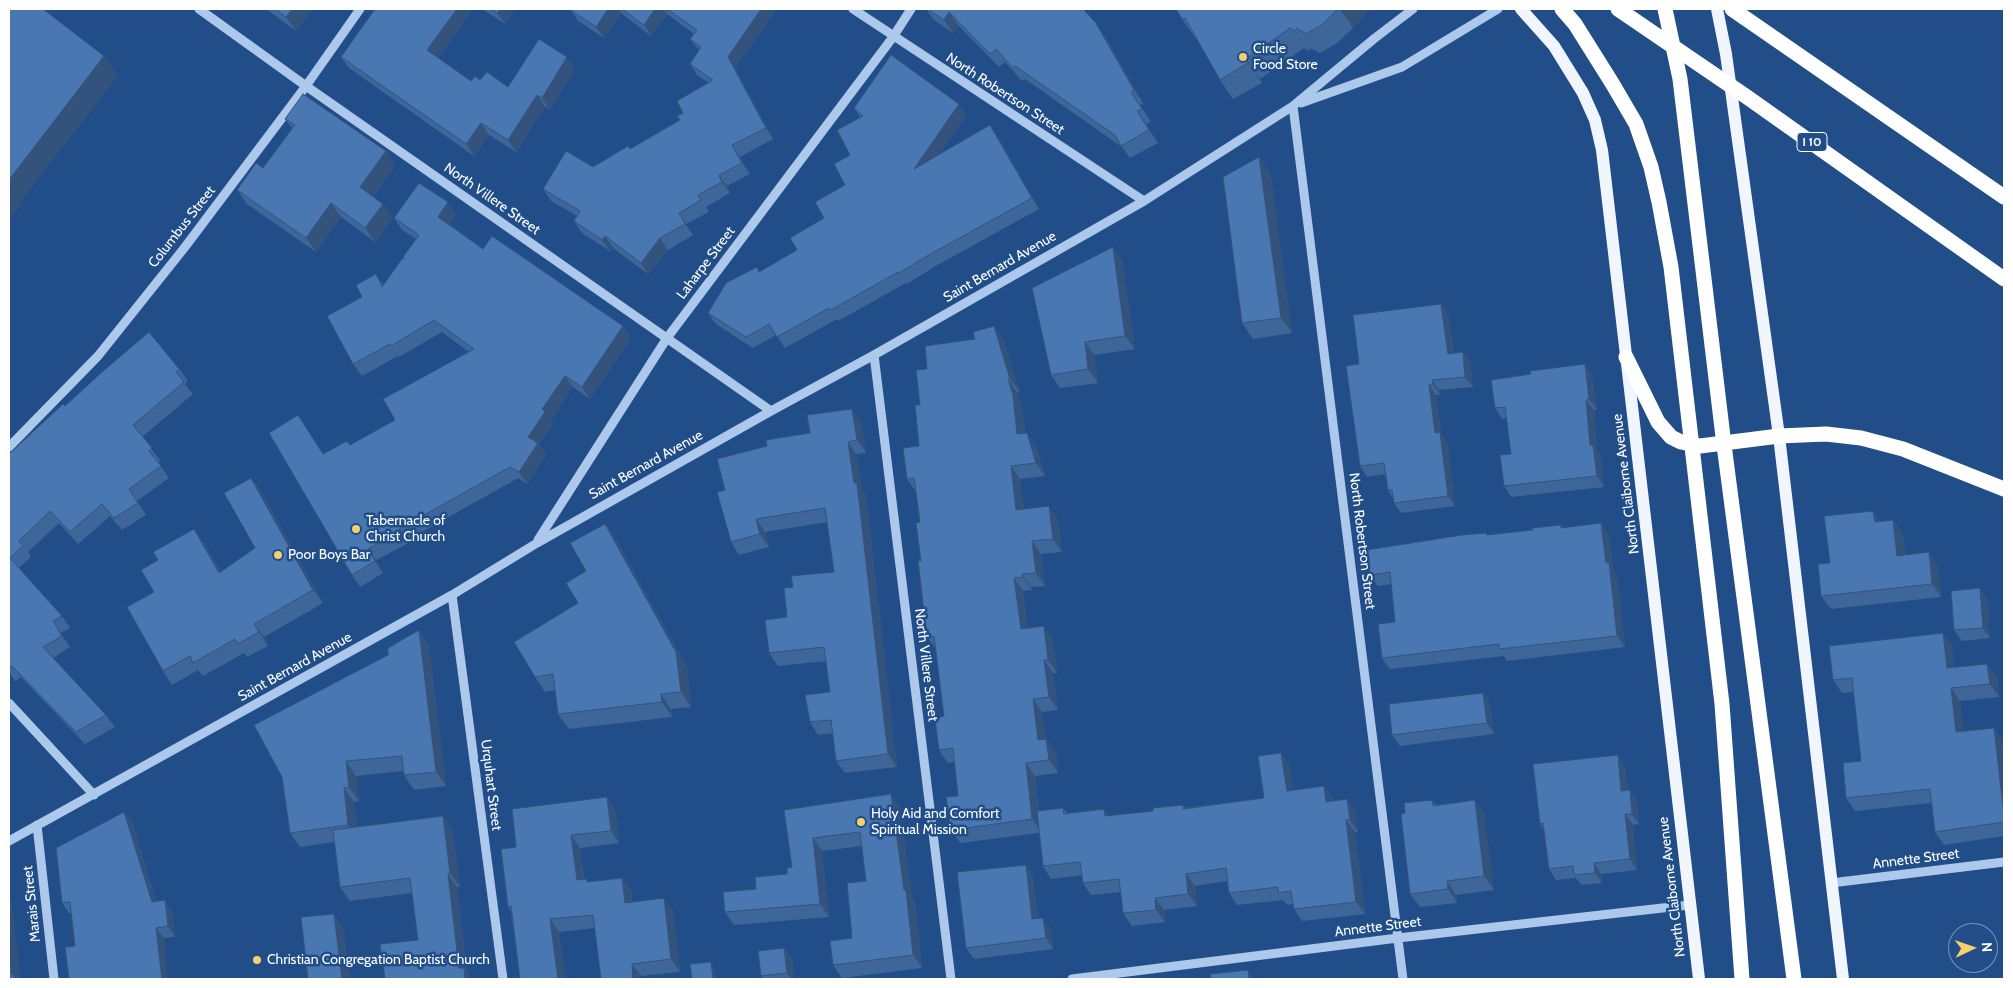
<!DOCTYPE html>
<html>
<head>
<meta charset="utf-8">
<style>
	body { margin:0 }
	#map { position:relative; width:2013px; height:988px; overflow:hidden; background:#214e89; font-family:Cabin,sans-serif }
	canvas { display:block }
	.frame { position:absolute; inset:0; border:10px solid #fff; pointer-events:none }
	.north { position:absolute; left:1948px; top:923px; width:50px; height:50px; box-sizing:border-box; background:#214e89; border:1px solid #7a95b8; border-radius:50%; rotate:87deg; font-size:14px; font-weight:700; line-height:20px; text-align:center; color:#fff }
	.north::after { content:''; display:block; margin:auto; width:18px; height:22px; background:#f7d06d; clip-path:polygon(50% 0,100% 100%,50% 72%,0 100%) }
</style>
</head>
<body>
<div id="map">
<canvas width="2013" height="988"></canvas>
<div class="frame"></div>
<div class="north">N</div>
</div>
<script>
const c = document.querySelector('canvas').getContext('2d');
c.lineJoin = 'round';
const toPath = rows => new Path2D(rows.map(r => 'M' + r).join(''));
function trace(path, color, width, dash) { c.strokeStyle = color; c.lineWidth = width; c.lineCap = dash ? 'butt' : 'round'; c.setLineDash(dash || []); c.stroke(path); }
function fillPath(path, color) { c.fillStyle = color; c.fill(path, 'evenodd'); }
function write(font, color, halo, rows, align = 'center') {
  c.font = font + ' Cabin,sans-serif'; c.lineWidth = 5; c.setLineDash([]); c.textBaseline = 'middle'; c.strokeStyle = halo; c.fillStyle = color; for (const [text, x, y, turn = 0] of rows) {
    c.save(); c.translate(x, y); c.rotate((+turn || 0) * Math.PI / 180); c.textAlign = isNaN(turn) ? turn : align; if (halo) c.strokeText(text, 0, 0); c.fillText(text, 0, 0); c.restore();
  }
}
const minor = toPath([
	[199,9,306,86,771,411],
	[853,9,1144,201],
	[1301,103,1402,67,1498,9],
	[1293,106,1403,979],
	[874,355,951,979],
	[9,447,98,356,185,247,306,86,360,9],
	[538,540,667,338,893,37,911,9],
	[452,595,503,979],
	[9,703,94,795],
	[37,825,54,979],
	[9,841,452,595,537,543,771,411,874,355,1144,201,1293,106,1375,38,1413,9],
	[1831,883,2004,862],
	[1072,979,1398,938,1689,905]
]);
const major = toPath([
	[1521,9,1554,46,1583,93,1595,120,1602,150,1699,979],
	[1717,9,1726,54,1779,436,1843,979]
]);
const highway = toPath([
	[1732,9,2004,197],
	[1626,357,1658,422,1671,437,1681,442,1700,446,1779,436,1826,434,1861,438,1903,449,2004,489],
	[1724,445,1794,979]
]);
const highwayBridge = toPath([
	[1562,9,1575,24,1612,83,1636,124,1651,167,1659,202,1671,267,1722,704,1742,979],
	[1618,9,1747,97,2004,279],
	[1665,9,1680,79,1724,445]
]);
const wall = toPath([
	[266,9,312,9,296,31],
	[375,9,473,9,438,58,471,81,480,80,508,87,575,69,550,110,545,106,516,152,489,135,474,156,349,68,341,57],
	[482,9,515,9,505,24],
	[572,9,777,9,735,68,773,139,740,157,750,174,727,186,730,193,706,207,709,212,686,224,693,235,668,250,648,274,613,248,610,251,582,233,574,221,577,216,551,201,543,189,630,149,680,120,683,113,709,83,697,75,690,64,699,50,690,39,694,34,667,14,651,36,621,13,604,38,578,21,571,10],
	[926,9,1083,9,1105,36,1143,103,1140,105,1151,122,1146,124,1158,143,1130,158,1122,147,1025,79,1022,81,1005,62,999,67,958,25,953,33,933,19],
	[1176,9,1370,9,1353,28,1337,43,1320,53,1310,48,1308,51,1304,48,1260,79,1262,83,1233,99,1220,80,1197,39,1196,39,1182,19],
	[854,108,967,115,939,154,990,125,998,137,1039,209,934,267,907,284,906,283,838,321,837,319,785,348,776,335,753,348,716,324,708,313,760,272,797,250,824,218,845,185,850,155,860,117],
	[285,119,386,151,395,166,373,197,393,218,375,242,341,217,316,252,247,204,237,190,263,168,292,128],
	[1270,172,1292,333,1253,339,1242,323],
	[456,214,449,224,483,249,623,326,631,338,590,399,573,387,551,420,553,424,539,444,546,455,527,484,518,478,408,540,409,543,376,560,383,573,360,587,352,575,306,427,323,454,350,445,395,420,469,352,442,332,399,357,398,356,362,376,353,364,362,297,376,274,383,285,404,259,416,239,402,230,394,218],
	[1122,260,1135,349,1094,355,1098,383,1060,388,1051,375],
	[1448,314,1454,353,1463,352,1470,362,1473,387,1439,390,1440,395,1436,395,1441,434,1447,442,1455,506,1401,513,1394,503,1393,498,1388,490,1386,474,1367,477,1360,466,1359,364],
	[1003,339,1020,392,1017,392,1022,408,1025,433,1027,433,1036,446,1045,476,1020,479,1024,509,1058,519,1062,552,1041,554,1045,586,1031,587,1032,590,1023,591,1028,628,1053,640,1057,673,1053,673,1058,710,1042,712,1046,740,1056,752,1058,773,1035,776,1039,811,1063,808,1067,813,1104,809,1109,816,1153,811,1183,805,1185,808,1264,798,1281,753,1289,765,1293,790,1333,798,1333,801,1355,811,1358,832,1355,832,1365,914,1302,921,1294,909,1293,904,1287,905,1283,900,1237,905,1229,893,1227,881,1195,886,1197,906,1164,910,1165,922,1132,926,1123,913,1121,892,1091,895,1083,883,1082,875,1051,879,1043,866,1039,833,960,843,951,830,958,796,954,762,948,763,939,750,944,716,936,649,927,637,921,561,920,522,916,492,907,479,919,446,920,405,927,369],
	[180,370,188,381,185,384,193,394,142,437,160,460,158,462,169,478,137,501,146,515,122,530,110,516,78,544,59,523,28,552,31,557,19,568,62,616,70,628,61,633,70,647,53,658,106,715,115,727,85,744,21,677,15,681,9,672,9,454,65,406],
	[1592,375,1597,410,1594,410,1597,451,1601,456,1604,487,1511,497,1504,486,1511,454,1507,418,1502,419,1495,408],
	[861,422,866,453,856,454,862,489,866,495,897,767,845,773,836,761,833,733,818,735,810,722,830,692,826,661,778,666,769,653,787,617,793,587,834,572,827,522,765,532,769,547,739,555,731,542,725,490,767,446,810,433],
	[251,478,261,491,323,603,264,637,268,646,247,657,244,653,203,676,198,670,172,685,163,671,154,592,204,543,221,572,255,548],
	[1893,520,1903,534,1905,555,1938,566,1941,597,1831,609,1821,596,1830,563,1881,522],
	[605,524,616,539,687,667,691,707,671,709,672,717,569,729,558,714,555,690,545,692,535,677,578,603,586,571],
	[1561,525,1563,528,1609,535,1613,568,1617,574,1625,647,1507,661,1504,656,1390,669,1382,658,1395,622,1392,584,1378,586,1370,575,1488,535,1533,530],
	[1987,599,1990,638,1962,641,1954,630],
	[1943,633,1952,646,1954,668,1987,664,1997,677,1999,697,1960,701,1963,731,1994,728,2003,741,2004,748,2004,836,1944,845,1935,832,1931,803,1855,811,1846,798,1861,761,1854,692,1842,693,1833,680],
	[429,645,446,786,414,790,404,775,403,771,356,776,359,801,354,802,357,827,443,816,452,829,460,887,457,887,467,972,418,940,412,893,350,901,340,887,334,842,300,847,290,833],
	[1490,703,1494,734,1400,746,1392,735],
	[1618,755,1625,766,1628,790,1630,790,1637,801,1639,824,1633,825,1637,870,1601,874,1602,883,1581,885,1576,878,1556,880,1549,869,1544,830,1540,824],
	[607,797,615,810,619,843,580,848,584,879,588,882,622,878,631,890,632,902,673,910,680,972,641,976,595,928,559,932,565,979,520,979,511,912,508,907,516,847],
	[1432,800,1436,805,1475,800,1484,814,1494,890,1456,895,1457,903,1420,907,1410,894,1405,813],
	[900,807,912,898,915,902,922,968,842,978,833,965,852,938,866,881,862,846,822,851,829,917,734,925,725,912,756,889,787,874,792,867,784,810],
	[124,812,132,822,156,901,172,911,175,937,75,946,71,913,69,913,62,903],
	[1026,865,1033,876,1038,919,1051,929,1053,949,974,959,966,948],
	[9,888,10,890,20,979,9,979],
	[784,948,792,959,794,979,763,979,761,976]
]);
const shadedWall = toPath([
	[292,9,312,9,296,31,286,17],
	[457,9,473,9,435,62,427,50],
	[500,9,515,9,505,24,497,13],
	[608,9,618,9,621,13,604,38,596,27],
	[655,9,663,9,667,14,651,36,644,25],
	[761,9,777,9,735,68,773,139,766,128,728,57],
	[1340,9,1370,9,1353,28],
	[949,12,958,25,953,33,944,20],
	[1096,23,1105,36,1143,103,1134,90],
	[104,56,118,76,21,201,22,203,9,220,9,180],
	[567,57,575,69,550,110,542,98],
	[1246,59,1260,79,1262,83,1248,63],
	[537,95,545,106,516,152,508,140],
	[959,104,967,115,921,180,914,169],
	[1137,111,1146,124,1158,143,1149,130],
	[481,123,489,135,474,156,466,144],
	[990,125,998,137,1039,209,1032,198],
	[732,145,740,157,750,174,742,163],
	[386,151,395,166,370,201,360,187],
	[1259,157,1270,172,1292,333,1281,318],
	[719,175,727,186,730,193,722,182],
	[448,202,456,214,446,228,438,217],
	[331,203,341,217,316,252,306,238],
	[383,204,393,218,375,242,365,228],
	[679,213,693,235,685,224],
	[605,236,613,248,610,251,602,240],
	[660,238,668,250,648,274,641,263],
	[1113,247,1122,260,1135,349,1125,336],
	[1441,304,1448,314,1455,364,1448,354],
	[623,326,631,338,590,399,582,387],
	[994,326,1003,339,1020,392,1010,379],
	[1085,342,1094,355,1098,383,1088,369],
	[1463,352,1470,362,1473,387,1465,377],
	[1585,364,1592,375,1597,410,1589,399],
	[565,376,573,387,551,420,553,424,539,444,546,455,527,484,519,472,528,437,542,409],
	[1008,379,1017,392,1022,408,1026,447,1017,434],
	[1432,380,1439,390,1440,395,1433,384],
	[1429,385,1436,395,1441,434,1447,442,1455,506,1448,496,1435,433],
	[1586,400,1594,410,1597,451,1601,456,1604,487,1597,476,1590,445],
	[852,409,861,422,866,453,857,440],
	[1027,433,1036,446,1045,476,1036,463],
	[848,442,856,454,862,489,866,495,897,767,888,754,854,483],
	[1011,466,1020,479,1026,523,1016,510],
	[251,478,261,491,323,603,313,590],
	[1049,506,1058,519,1062,552,1053,539],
	[1873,511,1882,524,1875,522],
	[756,519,765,532,769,547,760,534],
	[1893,520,1903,534,1906,569,1897,556],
	[1601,523,1609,535,1613,568,1617,574,1625,647,1617,636,1606,563],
	[605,524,616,539,687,667,691,707,681,692],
	[194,529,204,543,229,587,219,573],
	[1032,541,1041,554,1045,586,1036,573],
	[368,549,376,560,383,573,375,561],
	[1929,552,1938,566,1941,597,1932,584],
	[1022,574,1031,587,1032,590,1023,577],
	[1014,578,1023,591,1030,642,1021,629],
	[1980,588,1987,599,1990,638,1983,628],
	[53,621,61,633,70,647,62,636],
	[254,624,264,637,268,646,259,632],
	[1044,626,1053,640,1057,673,1048,660],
	[419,630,429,645,446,786,436,772],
	[1943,633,1952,646,1956,681,1947,668],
	[1044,660,1053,673,1058,710,1049,697],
	[1987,664,1997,677,1999,697,1990,684],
	[1951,688,1960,701,1965,745,1956,732],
	[1483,693,1490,703,1494,734,1487,723],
	[661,694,671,709,672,717,662,702],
	[1033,699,1042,712,1048,753,1038,740],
	[1994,728,2003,741,2004,748,2004,815],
	[1046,739,1056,752,1058,773,1049,760],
	[1281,753,1289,765,1296,803,1287,791],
	[1618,755,1625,766,1629,801,1621,791],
	[346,761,356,776,359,801,349,787],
	[1026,763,1035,776,1041,832,1032,819],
	[1324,786,1333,798,1334,814,1326,802],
	[344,788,354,802,358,839,348,825],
	[1630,790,1637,801,1639,824,1632,814],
	[891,794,900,807,912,898,915,902,922,968,913,955],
	[607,797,615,810,619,843,611,831],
	[1347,799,1355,811,1358,832,1350,820],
	[1475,800,1484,814,1494,890,1484,876],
	[1104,809,1112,821,1105,816],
	[124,812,132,822,159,912,152,902],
	[1625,814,1633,825,1637,870,1630,859],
	[443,816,452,829,460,887,450,873],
	[1346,820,1355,832,1365,914,1356,902],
	[571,835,580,848,585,893,577,880],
	[813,838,822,851,829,917,820,904],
	[1594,863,1601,874,1602,883,1595,873],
	[1026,865,1033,876,1039,930,1032,919],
	[448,874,457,887,467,972,472,979,465,979,459,968],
	[1186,874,1195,886,1197,906,1188,894],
	[622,878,631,890,633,915,625,903],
	[1447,881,1456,895,1457,903,1448,889],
	[9,888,10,890,20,979,16,979,11,973,9,951],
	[664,898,673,910,680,972,671,959],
	[1155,898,1164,910,1165,922,1156,910],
	[165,900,172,911,175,937,168,926],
	[334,914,344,929,350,979,342,979],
	[1043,918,1051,929,1053,949,1046,938],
	[550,919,559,932,565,979,558,979],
	[156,928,164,938,168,979,162,979],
	[784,948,792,959,794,979,791,979,787,973],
	[711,962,714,967,716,979,713,979],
	[632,964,641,976,641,979,633,979],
	[1248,970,1254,979,1249,979]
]);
const building = toPath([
	[9,9,43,9,104,56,9,180,9,9],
	[275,9,292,9,286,17,275,9],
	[375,9,457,9,427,50,471,81,475,76,480,80,487,72,508,87,539,39,567,57,542,98,537,95,508,140,481,123,466,144,341,57,375,9],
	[491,9,500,9,497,13,491,9],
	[572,9,608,9,596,27,571,10,572,9],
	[622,9,655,9,644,25,622,9],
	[667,9,761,9,728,57,766,128,732,145,742,163,719,175,722,182,698,195,701,200,679,213,685,224,660,238,641,263,605,236,602,240,574,221,580,211,543,189,566,151,593,167,628,146,630,149,680,120,677,116,683,113,677,101,713,80,690,64,701,47,690,39,697,30,667,9],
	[927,9,1083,9,1096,23,1134,90,1131,92,1142,109,1137,111,1149,130,1121,146,1115,135,1015,66,1013,68,996,49,990,54,949,12,944,20,927,9],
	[1176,9,1338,9,1323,24,1306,34,1297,28,1294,31,1290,28,1246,59,1248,63,1220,80,1185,18,1182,19,1176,9],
	[891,55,959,104,914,169,990,125,1032,198,927,256,899,273,898,272,831,310,829,308,777,337,769,324,746,337,708,313,726,283,757,267,759,272,797,250,790,238,824,218,815,202,845,185,834,164,850,155,837,130,863,116,854,108,891,55],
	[303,94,386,151,360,187,383,204,365,228,331,203,306,238,237,190,256,163,263,168,295,125,285,119,303,94],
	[1259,157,1281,318,1242,323,1223,177,1259,157],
	[419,183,448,202,438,217,483,249,492,236,623,326,582,387,565,376,542,409,545,412,528,437,538,443,519,472,510,467,399,529,401,531,368,549,375,561,352,575,269,433,298,415,323,454,347,441,350,445,395,420,383,399,474,349,434,320,391,346,390,344,353,364,327,316,362,297,356,285,376,274,382,287,401,260,404,258,403,257,419,235,394,218,419,183],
	[1113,247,1125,336,1085,342,1088,369,1051,375,1032,288,1113,247],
	[1441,304,1448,354,1463,352,1465,377,1432,380,1433,384,1429,385,1435,433,1440,432,1448,496,1394,503,1392,490,1388,490,1384,463,1360,466,1346,366,1359,364,1353,315,1441,304],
	[994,326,1010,379,1008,379,1013,395,1017,434,1027,433,1036,463,1011,466,1016,510,1049,506,1053,539,1032,541,1036,573,1022,574,1023,577,1014,578,1021,629,1044,626,1048,660,1044,660,1049,697,1033,699,1038,740,1046,739,1049,760,1026,763,1032,819,951,830,946,797,958,796,953,748,939,750,935,719,944,716,934,636,927,637,918,561,921,561,916,523,920,522,914,478,907,479,903,448,919,446,915,405,920,405,916,370,927,369,925,346,975,339,973,332,994,326],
	[149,332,180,370,176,372,184,382,133,425,152,448,149,451,161,466,129,489,138,503,114,518,102,504,70,532,50,511,19,541,23,546,10,558,62,616,53,621,62,636,43,647,106,715,76,732,12,666,9,668,9,454,63,404,65,406,102,372,149,332],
	[1585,364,1589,399,1586,400,1590,445,1593,445,1597,476,1504,486,1500,455,1511,454,1505,407,1495,408,1491,380,1531,374,1530,371,1585,364],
	[852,409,857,440,848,442,854,483,857,483,888,754,836,761,831,720,810,722,805,695,830,692,824,647,769,653,765,620,787,617,784,588,793,587,791,576,834,572,825,508,756,519,760,534,731,542,717,492,725,490,717,459,767,446,766,440,810,433,807,415,852,409],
	[251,478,313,590,254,624,259,632,238,644,235,639,193,663,190,656,163,671,127,607,154,592,141,570,158,560,153,552,194,529,219,573,255,548,224,493,251,478],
	[1873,511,1875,522,1893,520,1897,556,1929,552,1932,584,1821,596,1818,564,1830,563,1824,516,1873,511],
	[1601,523,1606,563,1609,562,1617,636,1499,649,1499,644,1382,658,1378,624,1395,622,1390,572,1370,575,1367,550,1462,535,1486,533,1487,535,1533,530,1532,528,1561,525,1561,528,1601,523],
	[605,524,676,652,681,692,661,694,662,702,558,714,553,674,535,677,514,642,578,603,566,583,586,571,570,543,605,524],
	[1980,588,1983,628,1954,630,1951,591,1980,588],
	[419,630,436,772,404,775,402,756,346,761,349,787,344,788,348,825,290,833,282,777,254,725,388,655,388,648,419,630],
	[1943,633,1947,668,1987,664,1990,684,1951,688,1956,732,1994,728,2004,815,2004,822,1935,832,1930,789,1846,798,1843,763,1861,761,1852,678,1833,680,1829,646,1943,633],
	[1483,693,1487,723,1392,735,1389,704,1483,693],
	[1281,753,1287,791,1324,786,1326,802,1347,799,1350,820,1346,820,1356,902,1294,909,1291,891,1278,893,1278,887,1229,893,1226,868,1186,874,1188,894,1155,898,1156,910,1123,913,1119,879,1083,883,1080,862,1043,866,1037,811,1063,808,1064,814,1104,809,1105,816,1153,811,1153,808,1183,805,1183,809,1264,798,1258,756,1281,753],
	[1618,755,1621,791,1630,790,1632,814,1625,814,1630,859,1594,863,1595,873,1574,875,1573,866,1549,869,1543,823,1540,824,1533,764,1618,755],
	[891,794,904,890,906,890,913,955,833,965,830,941,852,938,847,883,866,881,860,832,813,838,820,904,725,912,723,892,756,889,755,877,787,874,787,868,792,867,784,810,891,794],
	[607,797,611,831,571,835,577,880,587,879,587,882,622,878,625,903,664,898,671,959,632,964,633,979,601,979,593,915,550,919,558,979,520,979,511,906,508,907,501,849,516,847,512,809,607,797],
	[1432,800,1433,806,1475,800,1484,876,1447,881,1448,889,1410,894,1401,814,1405,813,1404,803,1432,800],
	[124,812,152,902,165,900,168,926,156,928,162,979,69,979,65,947,75,946,70,902,62,903,56,848,124,812],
	[443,816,450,873,448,874,459,968,464,968,465,979,385,979,380,944,418,940,410,878,340,887,333,830,443,816],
	[1026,865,1032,919,1043,918,1046,938,966,948,957,872,1026,865],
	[334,914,342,979,308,979,301,917,334,914],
	[784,948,787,973,761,976,758,951,784,948],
	[9,951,11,973,9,973,9,951],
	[711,962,713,979,692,979,690,964,711,962],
	[1248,970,1249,979,1211,979,1210,974,1248,970]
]);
const markers = [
	[1243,57,5,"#f7d06d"],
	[356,529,5,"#f7d06d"],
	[278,555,5,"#f7d06d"],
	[861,822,5,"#f7d06d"],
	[257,960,5,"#f7d06d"]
];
const shields = [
	[1812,142,30]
];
const shieldNames = [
	["I 10",1812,142]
];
const poiNames = [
	["Circle",1253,49],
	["Food Store",1253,65],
	["Tabernacle of",366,521],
	["Christ Church",366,537],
	["Poor Boys Bar",288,555],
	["Holy Aid and Comfort",871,814],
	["Spiritual Mission",871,830],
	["Christian Congregation Baptist Church",267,960]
];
const streetNames = [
	["North Robertson Street",1005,94,33],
	["North Villere Street",492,199,35],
	["Columbus Street",182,227,-52],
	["Laharpe Street",706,263,-53],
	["Saint Bernard Avenue",1000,267,-30],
	["Saint Bernard Avenue",646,465,-29],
	["North Claiborne Avenue",1626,484,-97],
	["North Robertson Street",1362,541,83],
	["North Villere Street",926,665,83],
	["Saint Bernard Avenue",295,667,-29],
	["Urquhart Street",491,785,83],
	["Annette Street",1916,859,-7],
	["North Claiborne Avenue",1672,887,-97],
	["Marais Street",32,904,-96],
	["Annette Street",1378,927,-7]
];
trace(minor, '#acc8eb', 9);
trace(major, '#f1f6fe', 12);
trace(highway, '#fff', 15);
trace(highwayBridge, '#fff', 15);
fillPath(wall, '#3f6698');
fillPath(shadedWall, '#33537c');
fillPath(building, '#4977b1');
trace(building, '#33537c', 1);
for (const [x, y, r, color] of markers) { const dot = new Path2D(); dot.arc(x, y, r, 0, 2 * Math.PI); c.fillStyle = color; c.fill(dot); trace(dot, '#214e89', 2); }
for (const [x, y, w] of shields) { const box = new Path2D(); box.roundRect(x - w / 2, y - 9.5, w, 19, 4); c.fillStyle = '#214e89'; c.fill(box); trace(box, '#fff', 1); }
write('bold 12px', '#fff', null, shieldNames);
write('14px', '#fff', '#214e89', poiNames, 'left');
write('14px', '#fff', '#214e89', streetNames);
</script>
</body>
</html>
